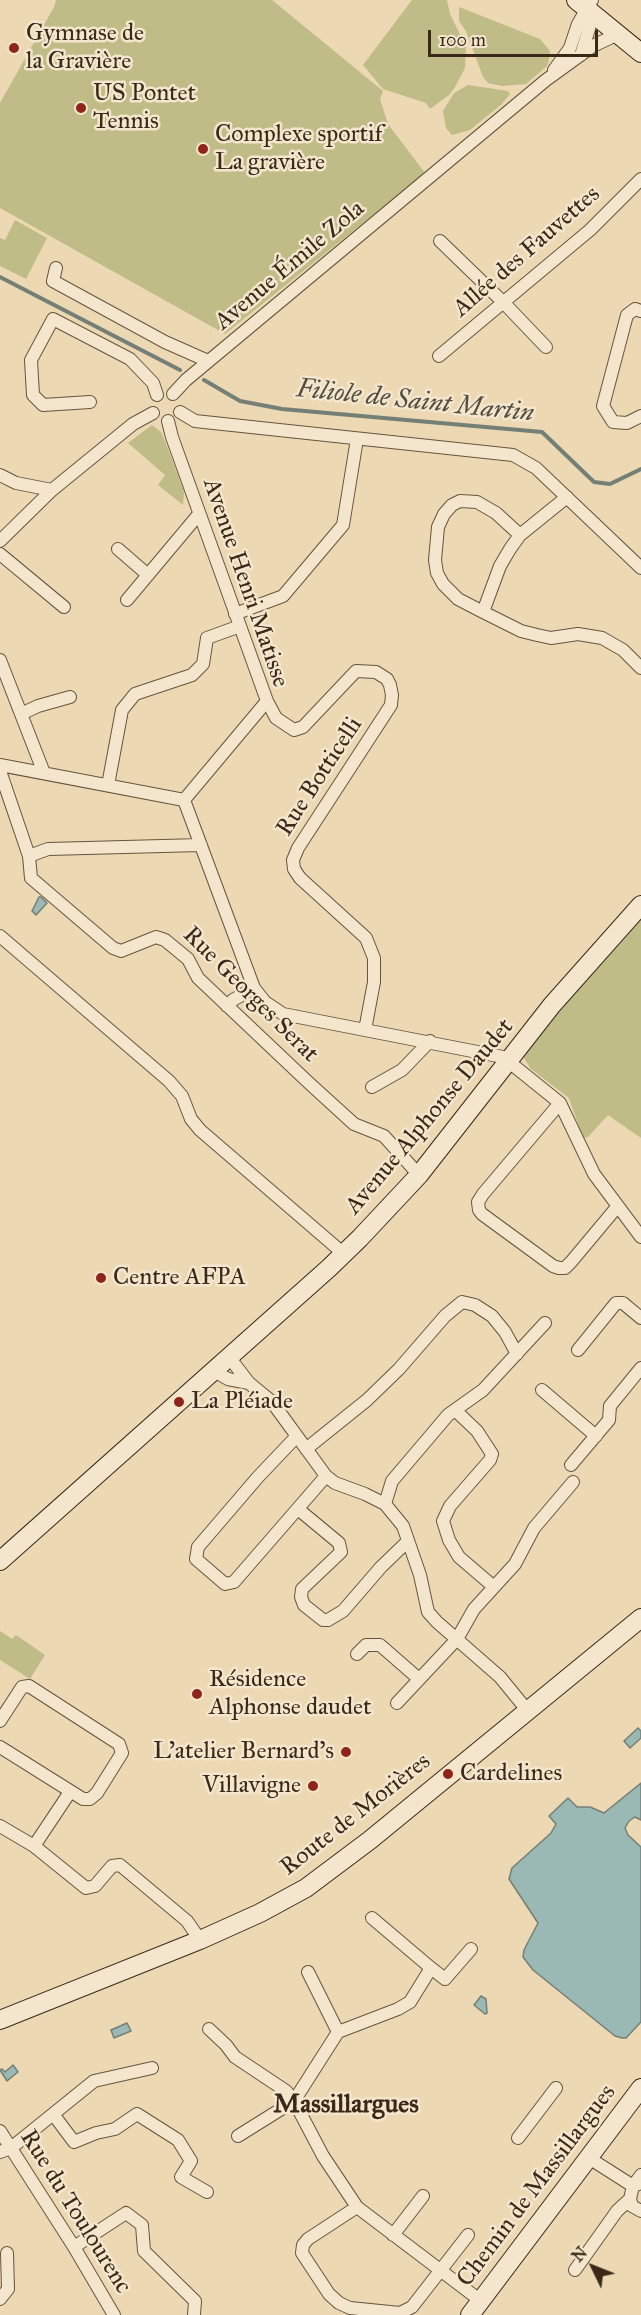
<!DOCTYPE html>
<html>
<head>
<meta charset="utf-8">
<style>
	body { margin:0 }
	#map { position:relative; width:641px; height:2315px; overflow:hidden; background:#ecd8b2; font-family:"IM FELL Great Primer",serif }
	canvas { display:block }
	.north { position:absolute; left:563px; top:2237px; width:60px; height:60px; -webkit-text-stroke:4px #f3e6cd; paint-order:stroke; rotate:313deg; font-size:16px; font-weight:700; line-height:24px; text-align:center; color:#3a2918 }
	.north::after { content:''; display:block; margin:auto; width:21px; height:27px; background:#3a2918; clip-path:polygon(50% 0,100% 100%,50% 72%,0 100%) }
	.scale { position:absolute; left:428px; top:30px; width:170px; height:27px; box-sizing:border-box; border:3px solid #3a2918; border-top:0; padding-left:8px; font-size:18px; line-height:21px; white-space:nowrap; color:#3a2918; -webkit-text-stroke:4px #f3e6cd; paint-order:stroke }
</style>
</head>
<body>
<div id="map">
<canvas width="641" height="2315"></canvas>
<div class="north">N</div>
<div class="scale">100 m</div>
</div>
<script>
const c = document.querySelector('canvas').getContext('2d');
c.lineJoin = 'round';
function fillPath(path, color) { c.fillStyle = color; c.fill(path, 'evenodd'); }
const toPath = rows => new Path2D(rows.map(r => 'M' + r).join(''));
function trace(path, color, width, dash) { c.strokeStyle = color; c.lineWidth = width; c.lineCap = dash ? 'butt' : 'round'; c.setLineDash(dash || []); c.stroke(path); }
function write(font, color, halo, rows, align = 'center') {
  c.font = font + ' "IM FELL Great Primer",serif'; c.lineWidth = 5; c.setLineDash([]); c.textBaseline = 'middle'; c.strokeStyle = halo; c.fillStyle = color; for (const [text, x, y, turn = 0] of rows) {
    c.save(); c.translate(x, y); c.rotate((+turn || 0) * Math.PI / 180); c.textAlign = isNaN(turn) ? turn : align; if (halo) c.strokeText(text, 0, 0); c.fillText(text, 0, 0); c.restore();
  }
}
const green = toPath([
	[56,0,272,0,383,91,380,99,388,124,425,173,225,334,0,208,0,103,54,7],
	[412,0,447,0,450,14,466,47,465,68,455,87,449,95,430,109,426,103,383,89,363,65],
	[459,7,540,39,550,51,548,65,526,84,502,86,488,83,483,77,466,31,459,21],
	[468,85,508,91,510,94,502,104,470,130,452,135,446,128,443,111,454,93],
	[15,220,47,238,26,279,0,266,0,238,5,240],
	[152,425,161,432,167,446,184,492,183,505,158,485,165,475,128,443],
	[641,914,641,1138,608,1115,588,1137,583,1138,569,1098,531,1069,522,1055],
	[0,1631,12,1639,16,1635,45,1655,30,1679,0,1660]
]);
const water = toPath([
	[39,897,41,897,47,903,36,915,32,911,39,897],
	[638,1728,641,1731,641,1738,630,1748,624,1741,638,1728],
	[641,1783,641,1820,635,1817,629,1821,625,1828,628,1835,641,1847,641,2022,626,2038,622,2038,615,2036,533,1970,523,1957,524,1950,538,1923,509,1879,512,1868,551,1833,556,1824,549,1816,568,1798,577,1807,590,1807,604,1813,641,1783],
	[481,1996,486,1999,487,2013,485,2014,474,2005,481,1996],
	[127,2023,131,2031,114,2038,111,2030,127,2023],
	[13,2065,18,2072,7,2081,0,2070,2,2069,5,2072,13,2065]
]);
const stream = toPath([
	[0,277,180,370],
	[204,380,240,401,282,409,542,432,594,482,610,484,641,469]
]);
const street = toPath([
	[581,55,589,29,591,20,588,8],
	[554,70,570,48,578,24,592,0],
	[440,241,503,302,546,347],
	[56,268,53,281,165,342,208,361],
	[641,311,635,309,627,315,603,406,613,422,627,423,641,416],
	[439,356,590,230,641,179],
	[173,394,186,380,546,80,593,46,618,34],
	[90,402,43,405,33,395,31,360,53,319,130,359,153,383,157,395],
	[180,412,195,421,513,455,536,468,641,568],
	[168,421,172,437,267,701,184,800,254,988,265,1002,283,1014,503,1057,560,1103,594,1174,641,1237],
	[0,475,16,483,52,490],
	[567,497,520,535,510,549,500,566,483,612,521,631,537,635,551,638,578,634,602,638,623,650,641,668],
	[0,541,52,490,133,424,153,413],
	[118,549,148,575],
	[0,554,64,607],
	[127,600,199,514],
	[483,612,458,599,443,584,437,573,435,560,438,527,444,514,452,505,460,501,477,502,496,513,520,535],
	[235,614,283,596,343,525,357,439],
	[0,660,44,773],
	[267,701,276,718,294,730,303,727,356,671,376,672,387,679,390,685,392,695,391,705,298,848,293,860,294,869,300,878,366,938,374,958,374,982,365,1030],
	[21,714,38,706,70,697],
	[0,765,184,800],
	[0,771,29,856,31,878,113,948,121,951,156,937,165,940,188,959,198,978,309,1083,354,1124,384,1136,419,1175],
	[108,785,122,710,135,694,192,675,203,664,207,638,240,626],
	[29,856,48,849,201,845],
	[0,936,169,1081,182,1096,191,1119,200,1130,344,1254],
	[227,1006,233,1000,254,988],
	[372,1087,402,1070,430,1041],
	[560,1103,483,1194,478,1202,479,1210,482,1214,553,1266,559,1268,565,1268,571,1262,617,1207],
	[578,1350,616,1303,623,1303,641,1318],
	[229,1357,249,1383,272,1402,283,1417,326,1476,335,1483,365,1494,385,1504,403,1526,420,1575,428,1612,437,1622,500,1677,527,1710],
	[214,1371,228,1379,249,1383],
	[542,1390,596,1436],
	[455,1410,477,1431,492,1454,490,1460,450,1506,443,1521,449,1540,459,1557,494,1587],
	[297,1436,258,1477,198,1547,196,1559,225,1584,234,1582,326,1476],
	[306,1449,367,1400,399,1369,445,1316,462,1302,475,1305,492,1316,505,1332,517,1354],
	[571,1465,609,1420,610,1406,641,1368],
	[385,1504,392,1481,448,1415,483,1390,545,1323],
	[298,1509,339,1543,341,1552,302,1589,301,1597,304,1605,323,1620,328,1620,343,1611,381,1567,408,1541],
	[357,1654,366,1645,380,1645,419,1679],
	[397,1703,457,1639,474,1609,515,1564,534,1528,573,1482],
	[0,1721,22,1687,29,1686,119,1744,122,1753,97,1793,90,1799,83,1799,0,1747],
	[0,1826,34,1846,70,1792],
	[34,1846,86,1888,95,1886,112,1866,120,1865,187,1921,200,1940],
	[431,1968,445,1979,471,1949],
	[308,1972,338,2032],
	[209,2029,226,2045,235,2057,286,2091,294,2101,323,2156,357,2207,481,2301],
	[53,2114,74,2142,96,2133,115,2129,137,2114,178,2140,191,2161,181,2177,207,2192],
	[0,2131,74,2247,114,2315],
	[238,2136,294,2101,338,2032,398,2009,410,2002,431,1968,372,1918],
	[518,2138,556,2088],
	[0,2152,11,2148,94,2081,152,2068],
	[589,2158,633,2186,641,2183],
	[641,2175,633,2186,630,2199,632,2206,641,2211],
	[357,2207,308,2239,303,2245,302,2253,329,2294,339,2303,350,2308,400,2313,412,2307,468,2235],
	[393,2235,423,2196],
	[74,2247,126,2213,142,2225,144,2251,195,2301,194,2315],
	[575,2270,617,2211,630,2199],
	[0,2299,8,2289,7,2253]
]);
const secondary = toPath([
	[576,0,641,53],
	[0,1561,329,1268,360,1238,419,1175,552,1005,641,905],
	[0,2020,200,1940,260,1913,306,1888,370,1840,641,1618],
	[470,2315,641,2088]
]);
const markers = [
	[14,48,6,"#8f2418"],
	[81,108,6,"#8f2418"],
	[203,149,6,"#8f2418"],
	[101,1278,6,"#8f2418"],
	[179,1402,6,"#8f2418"],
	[197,1694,6,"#8f2418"],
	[346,1752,6,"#8f2418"],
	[448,1774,6,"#8f2418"],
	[313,1786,6,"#8f2418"]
];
const poiNames = [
	["Gymnase de",26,34],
	["la Gravière",26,62],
	["US Pontet",93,94],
	["Tennis",93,122],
	["Complexe sportif",215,135],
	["La gravière",215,163],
	["Centre AFPA",113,1278],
	["La Pléiade",191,1402],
	["Résidence",209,1680],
	["Alphonse daudet",209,1708],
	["L'atelier Bernard's",334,1752,"right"],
	["Cardelines",460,1774],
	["Villavigne",301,1786,"right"]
];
const streetNames = [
	["Allée des Fauvettes",527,252,-41],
	["Avenue Émile Zola",290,266,-40],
	["Avenue Henri Matisse",245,583,71],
	["Rue Botticelli",320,777,-57],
	["Rue Georges Serat",250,995,45],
	["Avenue Alphonse Daudet",430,1117,-50],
	["Route de Morières",356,1815,-38],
	["Chemin de Massillargues",537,2186,-53],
	["Rue du Toulourenc",75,2212,58]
];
const waterNames = [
	["Filiole de Saint Martin",415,402,6]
];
const neighbourhoodNames = [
	["Massillargues",346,2106]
];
fillPath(green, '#bfbc87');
fillPath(water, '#9ab8b4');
trace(water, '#747f76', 1.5);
trace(stream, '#747f76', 4);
trace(street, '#66553e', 14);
trace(secondary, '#3a2918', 20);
trace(street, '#f3e6cd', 12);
trace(secondary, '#f3e6cd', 18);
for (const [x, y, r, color] of markers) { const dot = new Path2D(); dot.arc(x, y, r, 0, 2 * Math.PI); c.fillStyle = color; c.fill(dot); trace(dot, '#f3e6cd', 2); }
write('24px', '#3a2918', '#f3e6cd', poiNames, 'left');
write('24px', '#3a2918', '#f3e6cd', streetNames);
write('italic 26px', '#524d3f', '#f3e6cd', waterNames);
write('bold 26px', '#3a2918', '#f3e6cd', neighbourhoodNames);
</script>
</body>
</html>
